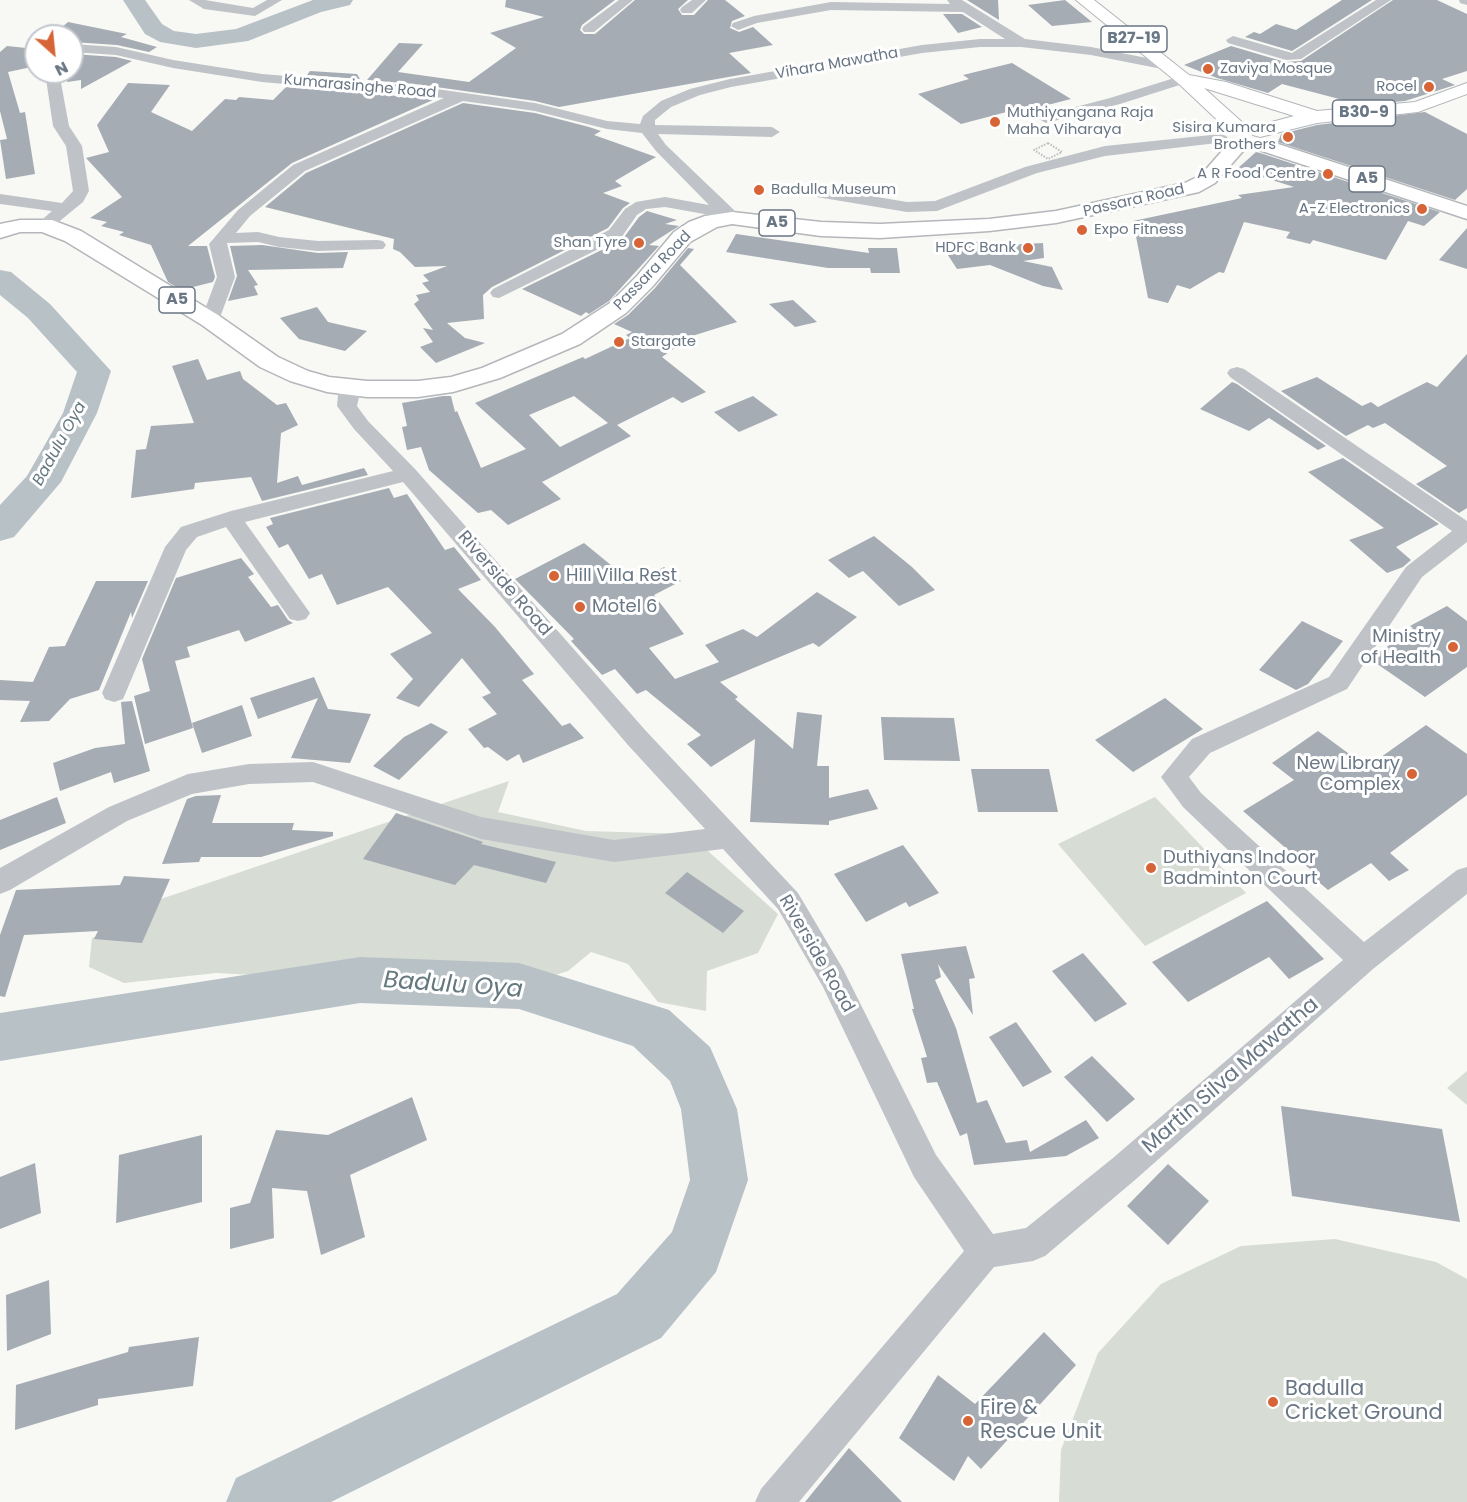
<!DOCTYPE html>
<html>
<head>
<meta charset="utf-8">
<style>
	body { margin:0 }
	#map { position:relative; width:1467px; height:1502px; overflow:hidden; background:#f8f8f5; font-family:Poppins,sans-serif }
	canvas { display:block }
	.north { position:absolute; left:24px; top:24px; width:60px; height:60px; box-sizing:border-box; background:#fff; border:2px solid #c3c8ce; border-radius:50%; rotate:153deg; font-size:16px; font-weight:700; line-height:24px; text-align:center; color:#697684 }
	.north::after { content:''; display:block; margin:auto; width:21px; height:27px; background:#d76436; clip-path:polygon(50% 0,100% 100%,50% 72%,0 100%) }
</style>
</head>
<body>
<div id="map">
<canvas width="1467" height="1502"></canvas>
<div class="north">N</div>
</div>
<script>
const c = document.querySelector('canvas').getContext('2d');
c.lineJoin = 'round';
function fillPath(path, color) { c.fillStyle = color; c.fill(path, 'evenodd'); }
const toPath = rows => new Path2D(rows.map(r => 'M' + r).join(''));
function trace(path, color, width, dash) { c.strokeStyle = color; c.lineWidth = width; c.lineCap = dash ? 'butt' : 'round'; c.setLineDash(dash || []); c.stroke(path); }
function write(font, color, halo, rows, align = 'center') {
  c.font = font + ' Poppins,sans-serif'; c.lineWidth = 6; c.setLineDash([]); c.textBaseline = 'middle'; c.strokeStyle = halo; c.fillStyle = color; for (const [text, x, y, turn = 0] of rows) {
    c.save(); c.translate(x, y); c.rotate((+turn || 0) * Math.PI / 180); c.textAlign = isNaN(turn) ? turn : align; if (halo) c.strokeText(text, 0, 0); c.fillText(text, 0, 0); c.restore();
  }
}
const green = toPath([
	[509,781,498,812,586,831,689,834,778,914,758,953,707,971,706,1011,658,1002,628,964,591,952,568,971,519,986,507,966,473,972,365,960,273,976,216,973,124,983,89,967,92,938,151,916,155,901],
	[1155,797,1246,893,1145,946,1058,844],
	[1467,1071,1467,1105,1447,1088],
	[1335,1239,1436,1262,1467,1279,1467,1502,1059,1502,1061,1450,1098,1353,1161,1284,1241,1246]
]);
const river = toPath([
	[123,0,145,0,162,24,174,31,196,34,236,29,313,0,353,0,350,5,321,12,248,41,196,48,160,42,145,34,123,0],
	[0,270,11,272,50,304,111,371,97,413,61,482,14,537,0,541,0,505,27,476,63,413,77,372,28,318,0,295,0,270],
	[360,957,519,963,669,1010,710,1047,737,1109,748,1180,716,1272,661,1338,331,1502,226,1502,236,1478,617,1294,672,1232,690,1180,681,1109,670,1081,633,1046,519,1009,360,1003,0,1061,0,1013,360,957]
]);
const building = toPath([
	[506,0,615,0,582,25,580,30,584,34,595,34,635,0,688,0,678,9,682,15,694,15,708,0,725,0,745,16,732,21,730,28,739,32,753,27,773,45,729,53,751,73,559,107,535,101,415,84,367,80,399,43,423,44,398,72,469,82,516,48,490,33,544,17,505,7],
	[966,0,998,0,999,20,967,0],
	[1065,0,1092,22,1052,26,1028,5],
	[1342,0,1372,0,1292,51,1245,37,1254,32,1260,34,1276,24,1296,30],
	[1393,0,1437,0,1467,14,1467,71,1442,79,1455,85,1405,101,1332,107,1343,100,1282,84,1268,93,1217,78,1184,65,1231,46,1285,62,1301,61],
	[943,14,962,14,982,27,958,33],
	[68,22,127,34,121,37,157,47,149,52,117,45,72,42,72,36,52,36],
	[7,46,36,49,36,66,8,72,20,113,25,112,35,174,6,179,0,140,7,139,0,111,0,52],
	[72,54,116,57,132,61,81,89,81,80,67,82,67,72,72,72],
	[1012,63,1071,99,1020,112,1014,110,961,124,918,94,969,79,963,75],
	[310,71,357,74,360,79,307,75],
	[128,83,170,85,151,112,192,131,225,99,236,100,239,97,273,100,286,87,435,99,292,163,188,246,207,246,215,277,213,282,181,290,168,282,151,245,119,235,124,232,101,226,107,222,90,218,122,197,86,158,109,152,97,125],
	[463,103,535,113,589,127,601,131,594,135,656,157,615,181,622,186,603,193,630,203,623,208,608,228,492,287,483,295,484,319,447,323,465,338,485,343,436,363,420,347,433,342,423,328,433,330,414,304,419,300,416,295,430,292,422,283,429,281,423,275,447,266,415,267,400,252,393,249,394,239,265,207,306,173],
	[1425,112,1467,134,1467,189,1455,200,1278,142,1281,134,1317,125],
	[1256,152,1260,153,1440,212,1424,226,1408,221,1386,260,1313,240,1310,244,1286,238,1290,232,1244,222,1224,273,1219,272,1190,289,1177,285,1168,303,1148,298,1133,221,1242,198,1238,195,1294,187,1237,169],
	[647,211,677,220,665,224,679,226,649,245,659,246,609,301,589,314,586,312,581,316,522,289,622,240,639,217],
	[1467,228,1467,269,1439,260],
	[736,234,869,253,868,248,897,248,900,273,871,273,870,268,828,268,726,252],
	[984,241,988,246,1043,243,1044,258,1023,261,1052,267,1063,290,1043,286,990,265,957,269,942,246],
	[262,245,318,253,348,252,343,268,248,270,258,285,254,286,258,295,228,301,237,276,230,246],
	[688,248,694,249,680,265,737,322,692,336,662,357,706,392,682,403,673,397,617,425,631,436,542,482,561,499,508,525,491,510,478,513,429,470,421,447,407,450,402,427,407,426,402,403,443,396,451,396,455,412,457,411,481,468,526,449,475,403,583,357,585,359,630,338,626,335,632,332,614,324,628,315,655,288],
	[574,396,608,423,560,447,529,415],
	[793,300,817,322,795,327,769,304],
	[317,307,328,322,367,331,345,351,299,339,280,318],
	[1467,354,1467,508,1459,513,1416,484,1447,466,1385,423,1373,428,1368,425,1346,436,1281,391,1317,377,1362,406,1371,402,1378,407,1427,382,1437,387],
	[198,359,207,380,240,371,243,379,277,405,286,403,298,425,281,433,277,483,298,476,302,485,364,468,368,475,262,501,251,477,195,483,194,489,131,498,136,450,146,449,151,426,194,423,172,366],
	[1232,382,1237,384,1326,446,1318,450,1269,418,1249,431,1200,409],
	[753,396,778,415,739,432,714,412],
	[1343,458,1439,524,1396,547,1411,560,1403,567,1387,573,1349,540,1384,528,1308,472],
	[389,488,394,498,407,494,445,550,454,547,481,580,458,589,495,627,534,674,522,680,562,726,570,723,584,738,523,763,519,754,507,761,488,747,484,748,468,729,497,714,482,697,491,693,462,658,419,707,396,698,413,679,390,654,432,633,388,587,337,605,322,574,309,579,288,544,279,548,266,527,273,524,270,518],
	[874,536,912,567,935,590,899,606,863,571,849,578,828,560],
	[584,543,634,584,664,567,681,581,654,595,684,634,649,648,675,679,719,662,705,645,743,629,757,637,817,592,857,617,819,647,813,643,720,682,738,697,735,699,793,749,797,712,822,715,817,766,829,766,829,798,868,789,878,809,829,821,829,825,750,822,755,739,711,767,687,744,701,735,646,690,637,694,615,669,602,675,571,641,574,639,515,579],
	[241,558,254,574,248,577,271,607,278,605,288,620,293,623,245,642,239,630,187,647,190,657,175,661,193,728,145,744,134,696,150,691,142,659,176,578],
	[96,581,148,581,132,618,131,612,99,690,70,699,49,721,20,722,30,701,0,700,0,680,33,682,49,647,65,646],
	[1447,606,1467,621,1467,667,1425,697,1370,659,1413,628,1410,626],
	[1302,621,1343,641,1308,684,1296,690,1259,670],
	[314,677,328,709,371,714,350,763,291,758,318,698,258,719,250,698],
	[1165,698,1203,729,1133,772,1095,740],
	[132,701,150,771,114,783,111,772,60,791,53,763,95,748,125,744,121,702],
	[242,705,252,736,202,753,192,723],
	[881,717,954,718,960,761,884,760],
	[431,723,448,732,399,780,373,766,404,737],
	[1426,725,1467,754,1467,795,1390,853,1409,870,1389,881,1371,863,1328,890,1307,872,1311,870,1243,811,1294,780,1272,763,1318,731,1367,767],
	[971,769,1049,769,1058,812,978,812],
	[221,795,212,823,294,823,292,830,333,832,333,836,261,857,201,857,199,862,162,864,187,799,196,796],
	[57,797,66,823,0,850,0,820],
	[396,813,483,842,481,844,556,862,546,883,474,865,455,885,363,859],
	[903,845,939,893,909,907,906,902,866,922,834,874],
	[687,872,744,911,723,933,665,893],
	[124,876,170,879,142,943,94,939,98,931,24,935,5,997,0,996,0,935,16,890,120,885],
	[1267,901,1324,959,1289,979,1269,957,1188,1002,1152,962],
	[966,946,975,978,969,979,973,1015,938,964,941,977,935,980,956,1028,977,1103,987,1100,1006,1143,1027,1140,1030,1152,1086,1120,1099,1138,1066,1156,974,1165,967,1133,960,1136,937,1082,927,1083,921,1058,927,1057,912,1009,914,1009,901,954],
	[1083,953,1127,1004,1095,1022,1052,971],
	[1016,1022,1052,1072,1023,1087,989,1037],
	[1092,1056,1135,1099,1107,1122,1064,1077],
	[412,1097,427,1140,350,1175,365,1237,321,1255,307,1191,272,1188,274,1238,230,1249,230,1208,250,1203,276,1130,328,1135],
	[1281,1106,1442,1129,1460,1222,1292,1196],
	[202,1135,202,1202,116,1223,119,1155],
	[35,1163,41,1213,0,1229,0,1177],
	[1168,1164,1209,1201,1168,1245,1127,1206],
	[49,1280,51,1334,7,1351,6,1295],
	[1044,1332,1076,1365,981,1469,968,1456,954,1481,899,1438,938,1375,975,1404],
	[199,1337,193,1386,98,1399,98,1405,15,1430,16,1385,128,1352,129,1347],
	[849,1448,902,1502,805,1502]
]);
const path = toPath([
	[1048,143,1062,152,1048,159,1034,150,1048,143]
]);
const minor = toPath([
	[189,0,205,0,253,8,267,0,282,0,255,16,204,9,189,0],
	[619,0,633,0,594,32,584,32,582,29,584,26,619,0],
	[692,0,706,0,692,13,682,13,680,10,682,7,692,0],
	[947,0,962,0,1025,39,1091,47,1167,62,1174,66,1167,70,1091,55,1021,47,980,47,922,53,731,87,700,95,671,107,655,120,655,125,772,127,780,132,772,137,658,134,666,145,734,210,740,218,738,222,732,223,721,217,665,207,646,209,637,215,621,238,499,298,493,297,490,293,493,289,609,230,625,209,636,202,665,197,709,205,656,151,642,133,607,129,535,111,463,101,305,171,250,216,236,233,258,232,279,237,318,241,377,240,383,241,386,245,383,249,318,251,279,247,258,242,227,243,235,277,219,320,216,324,210,325,204,324,201,320,217,277,209,244,238,210,293,165,444,98,262,82,173,68,116,55,72,52,72,44,116,47,173,60,262,74,415,86,535,103,607,121,640,124,643,116,661,101,690,89,730,79,922,45,980,39,1005,39,963,12,831,10,757,23,738,30,731,26,733,23,754,16,831,2,950,4,947,0],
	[1376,0,1391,0,1301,59,1286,60,1228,43,1226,40,1233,36,1292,53,1376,0],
	[1459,0,1467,0,1467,5,1460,3,1459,0],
	[45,72,59,72,69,126,82,146,89,191,83,202,50,229,44,230,36,225,52,211,0,204,0,194,62,203,73,191,66,146,53,126,45,72],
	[1184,75,1191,79,1189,82,1120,104,1046,123,1039,119,1041,116,1110,98,1184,75],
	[1221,134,1226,136,1229,139,1226,142,1105,156,1037,173,937,211,907,212,811,196,803,191,811,186,907,202,935,201,1025,167,1105,146,1221,134],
	[1237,367,1244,369,1467,521,1467,542,1422,577,1347,689,1210,753,1189,777,1201,793,1364,942,1457,870,1467,867,1467,894,1373,969,1135,1180,1045,1256,1033,1261,994,1267,799,1502,755,1502,761,1489,964,1251,914,1177,823,987,778,909,723,849,614,862,481,839,313,782,249,784,192,794,127,821,10,890,0,894,0,868,109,807,188,774,249,764,313,762,481,817,614,840,705,829,628,745,403,482,245,522,310,613,306,619,298,621,290,619,226,527,197,537,186,550,123,699,114,702,105,699,102,693,165,547,181,527,231,511,393,471,354,429,337,406,338,395,344,384,358,384,361,388,357,406,368,421,415,469,646,731,798,893,843,969,936,1155,993,1234,1026,1228,1113,1158,1343,960,1183,807,1161,777,1192,739,1329,677,1406,567,1452,531,1230,377,1227,373,1230,369,1237,367]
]);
const major = toPath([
	[1076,0,1094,0,1189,75,1226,82,1317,111,1415,102,1467,83,1467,94,1418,112,1317,123,1260,137,1253,135,1251,131,1253,127,1294,116,1204,88,1243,123,1245,127,1243,131,1236,133,1229,131,1178,83,1076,0]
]);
const highway = toPath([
	[1266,140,1467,206,1467,219,1259,150,1256,146,1259,142,1266,140],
	[1236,141,1243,143,1246,147,1243,151,1215,183,1199,192,1056,223,989,231,880,238,821,236,732,224,717,227,690,242,653,286,626,313,580,344,500,378,453,392,418,397,367,397,327,392,290,381,260,367,202,325,65,241,42,232,20,232,0,238,0,224,20,220,52,220,81,231,218,315,278,357,308,371,329,377,367,381,418,381,451,377,482,368,562,334,610,303,637,276,674,232,689,222,705,216,732,212,821,222,880,224,989,219,1056,211,1185,183,1201,175,1229,143,1236,141]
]);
const markers = [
	[1208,69,6,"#d76436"],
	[1429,87,6,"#d76436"],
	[995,122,6,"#d76436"],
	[1288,137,6,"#d76436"],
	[1328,174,6,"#d76436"],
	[759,190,6,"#d76436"],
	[1422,209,6,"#d76436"],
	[1082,230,6,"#d76436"],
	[639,243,6,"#d76436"],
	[1028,248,6,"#d76436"],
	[619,342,6,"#d76436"],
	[554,576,6,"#d76436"],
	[580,607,6,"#d76436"],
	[1453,647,6,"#d76436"],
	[1412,774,6,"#d76436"],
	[1151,868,6,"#d76436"],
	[1273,1402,6,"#d76436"],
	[968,1421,6,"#d76436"]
];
const farStreetnames = [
	["Vihara Mawatha",837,64,-10],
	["Kumarasinghe Road",360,87,5],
	["Passara Road",1134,201,-13],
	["Passara Road",653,271,-46]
];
const farPoinames = [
	["Zaviya Mosque",1220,69,"left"],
	["Rocel",1417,87],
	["Muthiyangana Raja",1007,113,"left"],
	["Maha Viharaya",1007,130,"left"],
	["Sisira Kumara",1276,128],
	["Brothers",1276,145],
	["A R Food Centre",1316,174],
	["Badulla Museum",771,190,"left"],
	["A-Z Electronics",1410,209],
	["Expo Fitness",1094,230,"left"],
	["Shan Tyre",627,243],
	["HDFC Bank",1016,248],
	["Stargate",631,342,"left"]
];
const shields = [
	[1134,39,66],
	[1364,113,63],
	[1367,179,36],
	[777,223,36],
	[177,300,36]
];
const shieldNames = [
	["B27-19",1134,39],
	["B30-9",1364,113],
	["A5",1367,179],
	["A5",777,223],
	["A5",177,300]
];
const farWaternames = [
	["Badulu Oya",60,444,-61]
];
const poiNames = [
	["Hill Villa Rest",566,576],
	["Motel 6",592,607],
	["Ministry",1441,637,"right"],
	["of Health",1441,658,"right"],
	["New Library",1400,764,"right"],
	["Complex",1400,785,"right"],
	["Duthiyans Indoor",1163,858],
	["Badminton Court",1163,879]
];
const streetNames = [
	["Riverside Road",504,584,49],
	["Riverside Road",816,954,60]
];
const nearStreetnames = [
	["Martin Silva Mawatha",1231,1076,-41]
];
const nearPoinames = [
	["Badulla",1285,1390],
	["Cricket Ground",1285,1414],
	["Fire &",980,1409],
	["Rescue Unit",980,1433]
];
const nearWaternames = [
	["Badulu Oya",453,986,4]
];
fillPath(green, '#d7dcd5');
fillPath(river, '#b8c1c6');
fillPath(building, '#a5acb3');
trace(major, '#b3b7bb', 2);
trace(highway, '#b3b6ba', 3);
trace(path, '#babcbf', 2, [1.5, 1.5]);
fillPath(minor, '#bfc3c7');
fillPath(major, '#fff');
fillPath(highway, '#fff');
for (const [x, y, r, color] of markers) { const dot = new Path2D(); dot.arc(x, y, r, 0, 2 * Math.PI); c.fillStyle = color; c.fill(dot); trace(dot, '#fff', 2); }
write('15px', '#697684', '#fff', farStreetnames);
write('15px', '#697684', '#fff', farPoinames, 'right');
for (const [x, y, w] of shields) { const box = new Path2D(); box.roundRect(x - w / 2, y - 13, w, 26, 4.5); c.fillStyle = '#fff'; c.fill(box); trace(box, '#697684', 1.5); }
write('bold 16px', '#697684', null, shieldNames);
write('italic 16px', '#65777f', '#fff', farWaternames);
write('18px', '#697684', '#fff', poiNames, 'left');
write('18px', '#697684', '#fff', streetNames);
write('21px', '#697684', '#fff', nearStreetnames);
write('21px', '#697684', '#fff', nearPoinames, 'left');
write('italic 24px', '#65777f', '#fff', nearWaternames);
</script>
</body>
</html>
